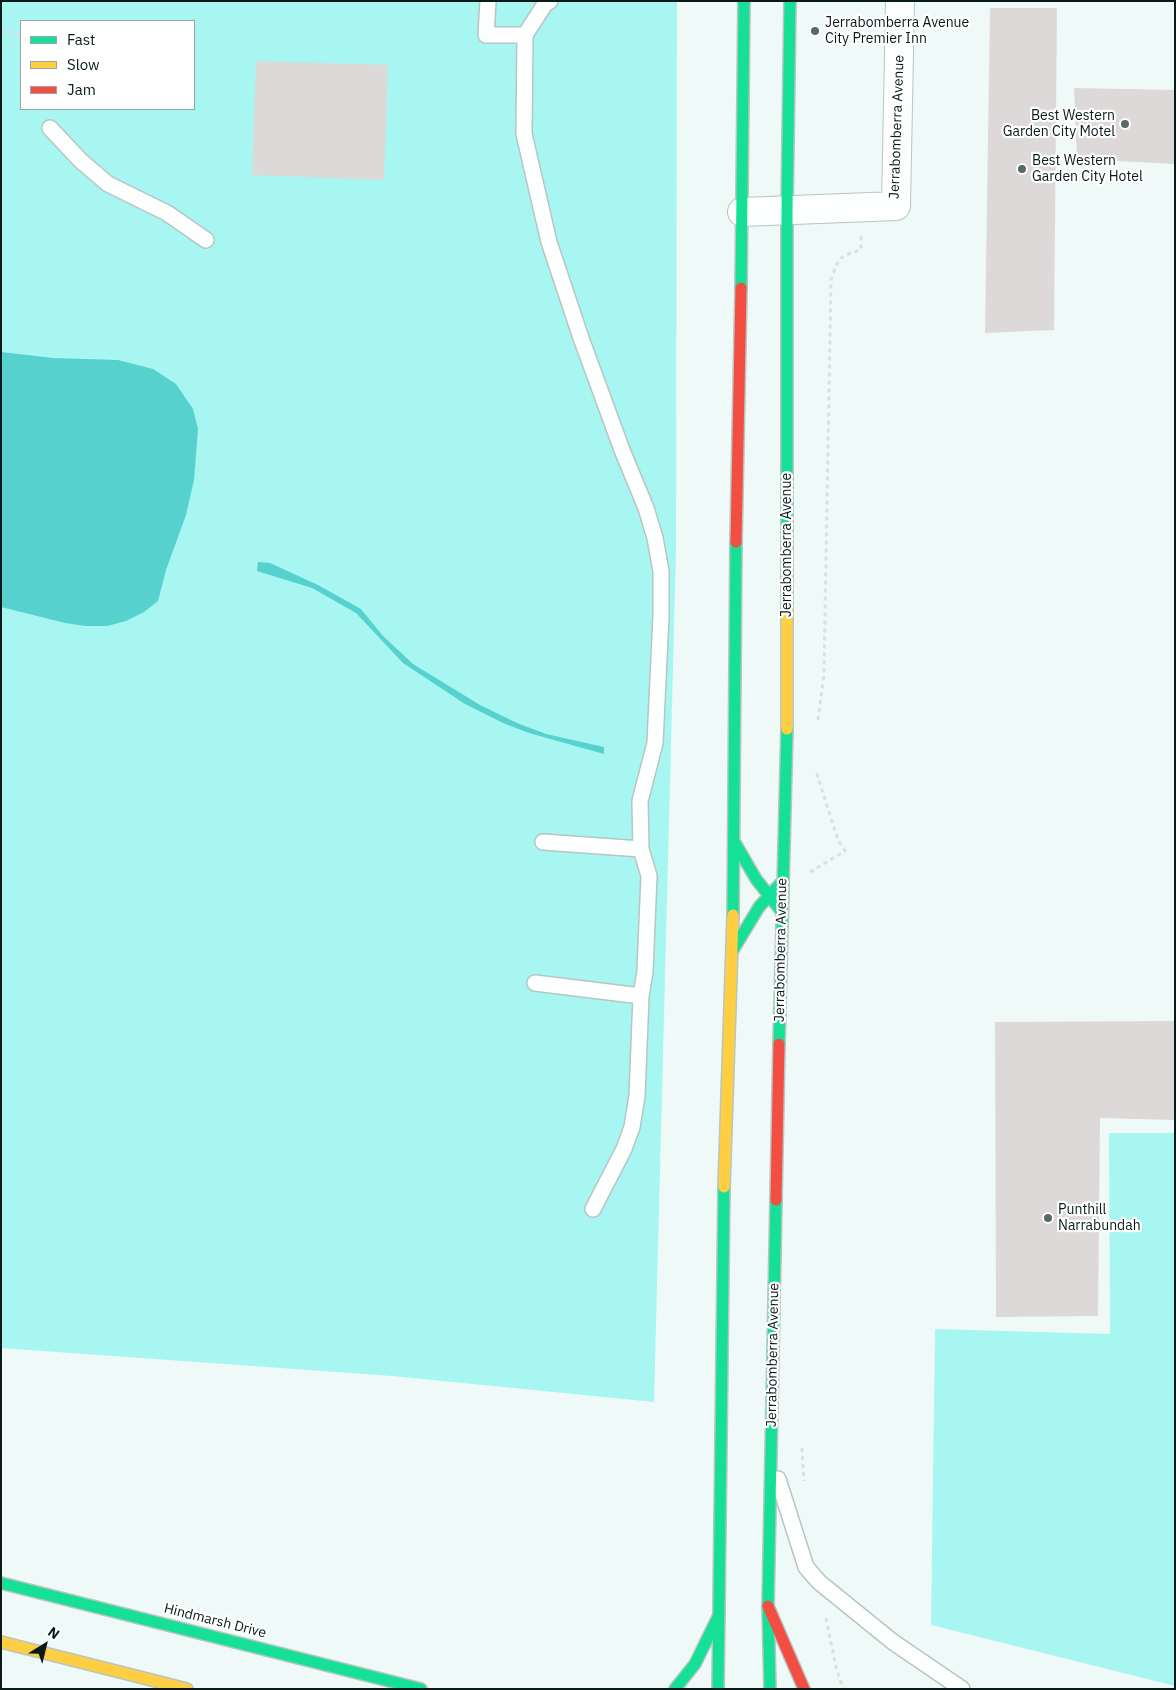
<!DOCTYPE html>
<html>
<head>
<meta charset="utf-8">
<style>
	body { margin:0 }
	#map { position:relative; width:1176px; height:1690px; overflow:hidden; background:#effaf8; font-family:"IBM Plex Sans",sans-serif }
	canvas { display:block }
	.frame { position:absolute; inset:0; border:2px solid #081a1a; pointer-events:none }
	.legend { position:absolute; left:20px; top:20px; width:175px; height:90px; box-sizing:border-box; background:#fff; border:1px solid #9ca3a3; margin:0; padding:6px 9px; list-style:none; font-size:15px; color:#081a1a }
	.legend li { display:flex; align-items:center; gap:10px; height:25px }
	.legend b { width:25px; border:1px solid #9ca3a3 }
	.north { position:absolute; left:20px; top:1620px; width:50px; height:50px; -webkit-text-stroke:4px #fff; paint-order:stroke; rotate:36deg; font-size:14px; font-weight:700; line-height:20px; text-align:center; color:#081a1a }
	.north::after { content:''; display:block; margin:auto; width:18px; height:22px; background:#081a1a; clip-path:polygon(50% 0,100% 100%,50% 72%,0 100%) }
</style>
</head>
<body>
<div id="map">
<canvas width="1176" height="1690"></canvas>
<div class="frame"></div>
<ul class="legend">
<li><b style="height:6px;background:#16e098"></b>Fast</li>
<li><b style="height:6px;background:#ffcf43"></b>Slow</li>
<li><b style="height:6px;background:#f24e42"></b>Jam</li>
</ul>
<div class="north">N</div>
</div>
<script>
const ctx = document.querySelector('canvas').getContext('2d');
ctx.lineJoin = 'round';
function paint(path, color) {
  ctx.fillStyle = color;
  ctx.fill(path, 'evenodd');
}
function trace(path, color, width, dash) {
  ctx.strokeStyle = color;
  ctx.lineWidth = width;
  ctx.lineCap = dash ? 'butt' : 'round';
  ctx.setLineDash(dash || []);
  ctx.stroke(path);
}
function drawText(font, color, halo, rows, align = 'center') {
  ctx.font = font + ' "IBM Plex Sans",sans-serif';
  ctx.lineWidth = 4.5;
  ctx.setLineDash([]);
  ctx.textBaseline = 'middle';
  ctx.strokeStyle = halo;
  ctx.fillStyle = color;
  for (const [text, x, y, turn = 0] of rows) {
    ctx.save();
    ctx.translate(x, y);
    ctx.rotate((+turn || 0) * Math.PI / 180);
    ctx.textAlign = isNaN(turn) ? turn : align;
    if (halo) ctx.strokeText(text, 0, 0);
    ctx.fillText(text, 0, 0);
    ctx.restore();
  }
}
paint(new Path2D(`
	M1,1H677L676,551L654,1402L392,1376L1,1348ZM21,21H194V109H21Z
	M1109,1133H1175V1686L931,1625L935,1329L1110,1334Z`), '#a8f6f2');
paint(new Path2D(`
	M1,352L53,358L118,360L153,369L176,384L193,409L198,429L194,480L186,515L166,570L158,601L144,612L126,621L107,626H85L65,623L1,607Z
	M258,562L270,563L318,585L361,609L383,636L413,664L480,705L517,723L546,734L604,747V754L529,733L503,723L465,704L403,663L356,613L312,588L257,571Z`), '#56d1ce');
paint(new Path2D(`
	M990,8H1057L1054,330L985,333Z
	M256,61L388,65L384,180L252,175Z
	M1074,88L1175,90V164L1077,159Z
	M1175,1021V1120L1100,1118L1098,1316L996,1317L995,1022Z`), '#dcd9d8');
const lane = new Path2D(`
	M488,1L486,35H525
	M50,128L81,161L108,184L167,213L206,240
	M543,842L641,849
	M535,983L641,996L645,971L649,876L641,849L640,801L655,743L661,616V571L655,538L646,508L622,450L581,338L549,242L524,134L525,35L545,4L550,1
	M593,1209L624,1149L632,1127L637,1096L641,996
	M778,1479L806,1567L819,1582L893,1642L962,1689`);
const street = new Path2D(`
	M742,212L896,206L900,1`);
const fast = new Path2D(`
	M741,288L744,1
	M787,537V211L790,1
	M735,843L756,879L782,912
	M733,915L736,542
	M733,950L759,907L780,884
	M779,1044L787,729
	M1,1583L421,1689
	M675,1689L695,1664L719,1615
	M718,1689L724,1187
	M770,1689L768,1606L776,1200`);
const slow = new Path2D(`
	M787,729V537
	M724,1187L733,915
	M1,1642L187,1689`);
const jam = new Path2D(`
	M736,542L741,288
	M776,1200L779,1044
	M768,1606L804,1689`);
trace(lane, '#b7c5c3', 18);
trace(street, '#b7c5c3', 30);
trace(fast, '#b7c5c3', 14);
trace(slow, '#b7c5c3', 14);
trace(jam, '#b7c5c3', 14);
trace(new Path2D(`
	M1,31L21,35
	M818,720L824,674L831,279C839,258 838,256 861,250V236
	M810,872L845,851L838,840L816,771
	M802,1448L804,1481
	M826,1618L836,1667L843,1689`), '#dbdfde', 3, [4, 4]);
trace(lane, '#fdfefe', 15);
trace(street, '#fdfefe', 28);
trace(fast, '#16e098', 11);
trace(slow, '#ffcf43', 11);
trace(jam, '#f24e42', 11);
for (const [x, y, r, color] of [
	[815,31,5,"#596868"],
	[1125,124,5,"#596868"],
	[1022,169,5,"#596868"],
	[1048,1218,5,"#596868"]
]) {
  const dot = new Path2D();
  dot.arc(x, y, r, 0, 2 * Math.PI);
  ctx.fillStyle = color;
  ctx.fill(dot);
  trace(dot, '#fff', 2);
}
drawText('14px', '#081a1a', '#fff', [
	["Jerrabomberra Avenue",825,23],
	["City Premier Inn",825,39],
	["Best Western",1115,116,"right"],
	["Garden City Motel",1115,132,"right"],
	["Best Western",1032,161],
	["Garden City Hotel",1032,177],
	["Punthill",1058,1210],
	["Narrabundah",1058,1226]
], 'left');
drawText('14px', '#081a1a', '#fff', [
	["Jerrabomberra Avenue",897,127,-88],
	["Jerrabomberra Avenue",787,545,-90],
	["Jerrabomberra Avenue",781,950,-89],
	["Jerrabomberra Avenue",773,1355,-89],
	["Hindmarsh Drive",215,1621,14]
]);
</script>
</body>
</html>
